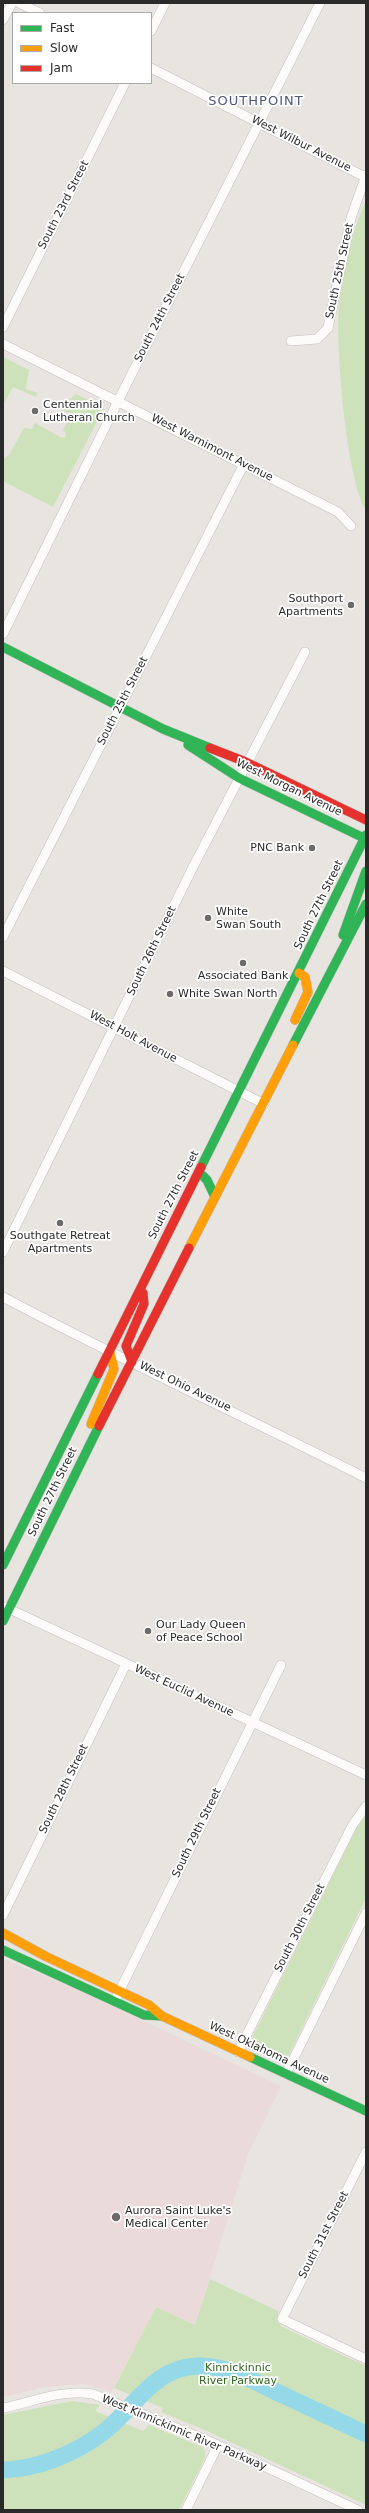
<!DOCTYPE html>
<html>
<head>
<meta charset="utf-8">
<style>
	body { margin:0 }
	#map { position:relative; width:369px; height:2513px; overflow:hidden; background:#e8e4e0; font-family:"DejaVu Sans",sans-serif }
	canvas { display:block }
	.frame { position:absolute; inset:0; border:4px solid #2a2a2a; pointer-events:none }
	.legend { position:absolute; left:12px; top:12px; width:140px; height:72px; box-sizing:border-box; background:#fff; border:1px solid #aaa; margin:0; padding:5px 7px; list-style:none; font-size:12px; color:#2a2a2a }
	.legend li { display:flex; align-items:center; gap:8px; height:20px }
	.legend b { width:20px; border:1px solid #aaa }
</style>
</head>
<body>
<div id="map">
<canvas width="369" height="2513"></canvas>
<div class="frame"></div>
<ul class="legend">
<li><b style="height:5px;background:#30b455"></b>Fast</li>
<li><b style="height:5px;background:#ff9f0a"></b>Slow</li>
<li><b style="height:5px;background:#e5322d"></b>Jam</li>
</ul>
</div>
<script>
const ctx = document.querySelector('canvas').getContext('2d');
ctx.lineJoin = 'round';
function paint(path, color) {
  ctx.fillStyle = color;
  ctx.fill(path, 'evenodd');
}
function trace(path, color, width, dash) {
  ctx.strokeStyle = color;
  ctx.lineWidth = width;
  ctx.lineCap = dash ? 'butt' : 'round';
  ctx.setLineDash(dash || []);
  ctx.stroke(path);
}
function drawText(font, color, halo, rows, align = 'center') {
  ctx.font = font + ' "DejaVu Sans",sans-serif';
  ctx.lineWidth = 3.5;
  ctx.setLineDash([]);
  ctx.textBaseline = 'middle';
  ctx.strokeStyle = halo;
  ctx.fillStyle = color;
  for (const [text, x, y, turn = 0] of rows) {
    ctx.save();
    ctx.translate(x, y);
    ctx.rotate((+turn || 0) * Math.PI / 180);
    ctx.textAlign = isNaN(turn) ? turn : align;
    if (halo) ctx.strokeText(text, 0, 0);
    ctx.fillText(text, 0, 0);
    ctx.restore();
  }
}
paint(new Path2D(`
	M3,1959L78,1990L281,2086L248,2154L195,2325L156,2307L112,2391L84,2384L45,2387L3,2397Z`), '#eadada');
paint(new Path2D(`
	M366,201V510C346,480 335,342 339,304C342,270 352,231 366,201Z
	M3,357L29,370L26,389L38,393L36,397L13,387L3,405Z
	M76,394L104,408L53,507L3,481V459L9,455L24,428L32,429L35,423L60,437L65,438L66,433L63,430L67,422H73L74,415L49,406L51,403L61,407Z
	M366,1816V1898L287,2059L250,2042L357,1827Z
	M210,2279L278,2311V2322L282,2327L366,2366V2505L207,2431L161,2412L163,2408L114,2388L156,2307L195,2325Z
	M72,2401L100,2405L95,2411L143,2431L149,2425L202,2447L205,2451V2458L179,2510H3V2415Z`), '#cde2ba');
trace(new Path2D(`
	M3,2470C37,2469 74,2454 101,2434C134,2410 152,2367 198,2366C228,2365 257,2383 283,2395C311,2408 338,2421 366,2434`), '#95d8e8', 17);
const street = new Path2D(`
	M19,3L40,13
	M3,20L12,3
	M151,31L165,3
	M151,68L365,177
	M3,327L125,83
	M291,341L317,339L328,328L351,218L366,175
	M3,344L338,512L351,526
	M3,634L118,401L320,3
	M3,937L244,464
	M3,971L264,1104
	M3,1252L193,867L305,652
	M3,1297C122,1360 245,1417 366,1478
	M5,1607L366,1775
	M3,1915L126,1664
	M117,1996L281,1665
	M238,2052L352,1826L366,1806
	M286,2074L366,1913
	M366,2152L282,2319L366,2359
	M3,2408C33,2402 61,2389 93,2394L218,2445L358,2510
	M186,2510L218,2445`);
const fast = new Path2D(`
	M3,647L163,729L210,748
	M188,745L239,778L366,839
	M343,935L366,871
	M293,1045L366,904
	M201,1167L366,835
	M199,1172L207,1180L215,1197
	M3,1565L98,1374
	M3,1621L99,1426
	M3,1950L144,2015L162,2016
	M250,2057L366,2111`);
const slow = new Path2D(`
	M295,1020L308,992L305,977L299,973
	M189,1248L293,1045
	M91,1424L114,1369L110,1352
	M3,1933L45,1956L149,2005L162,2016L250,2057`);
const jam = new Path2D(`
	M210,748L246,762L366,820
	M132,1362L126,1346L144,1304L143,1293
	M98,1374L201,1167
	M99,1426L189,1248`);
trace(street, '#c2c1c1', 10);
trace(fast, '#c2c1c1', 10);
trace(slow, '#c2c1c1', 10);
trace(jam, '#c2c1c1', 10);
trace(street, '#fcfbfa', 9);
trace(fast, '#30b455', 9);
trace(slow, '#ff9f0a', 9);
trace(jam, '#e5322d', 9);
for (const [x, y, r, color] of [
	[35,411,4,"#6c6b6a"],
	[351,605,4,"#6c6b6a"],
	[312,848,4,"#6c6b6a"],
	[208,918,4,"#6c6b6a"],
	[243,963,4,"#6c6b6a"],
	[170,994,4,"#6c6b6a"],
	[60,1223,4,"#6c6b6a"],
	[148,1631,4,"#6c6b6a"],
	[116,2217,5,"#6c6b6a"]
]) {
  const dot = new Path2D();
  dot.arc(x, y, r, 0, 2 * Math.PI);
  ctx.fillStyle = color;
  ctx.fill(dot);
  trace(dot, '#fff', 1.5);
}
drawText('11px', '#2a2a2a', '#fff', [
	["West Wilbur Avenue",301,144,27],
	["South 23rd Street",64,205,-63],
	["South 25th Street",340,271,-78],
	["South 24th Street",160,318,-63],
	["West Warnimont Avenue",212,448,27],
	["South 25th Street",123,701,-63],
	["West Morgan Avenue",289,788,26],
	["South 27th Street",319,905,-64],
	["South 26th Street",152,951,-64],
	["West Holt Avenue",133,1037,28],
	["South 27th Street",174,1195,-63],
	["West Ohio Avenue",185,1387,26],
	["South 27th Street",53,1492,-64],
	["West Euclid Avenue",184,1691,25],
	["South 28th Street",64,1789,-64],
	["South 29th Street",197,1833,-64],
	["South 30th Street",300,1928,-63],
	["West Oklahoma Avenue",269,2053,25],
	["South 31st Street",324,2235,-63],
	["West Kinnickinnic River Parkway",184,2433,23]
]);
drawText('11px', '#2a2a2a', '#fff', [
	["Centennial",43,405],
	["Lutheran Church",43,418],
	["Southport",343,599,"right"],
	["Apartments",343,612,"right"],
	["PNC Bank",304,848,"right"],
	["White",216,912],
	["Swan South",216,925],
	["Associated Bank",243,976,"center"],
	["White Swan North",178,994],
	["Southgate Retreat",60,1236,"center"],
	["Apartments",60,1249,"center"],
	["Our Lady Queen",156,1625],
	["of Peace School",156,1638],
	["Aurora Saint Luke's",125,2211],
	["Medical Center",125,2224]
], 'left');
drawText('11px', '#30651c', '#fff', [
	["Kinnickinnic",238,2368],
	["River Parkway",238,2381]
]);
ctx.letterSpacing = '1px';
drawText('13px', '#4b577a', '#fff', [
	["SOUTHPOINT",256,102]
]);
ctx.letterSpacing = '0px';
</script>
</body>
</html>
